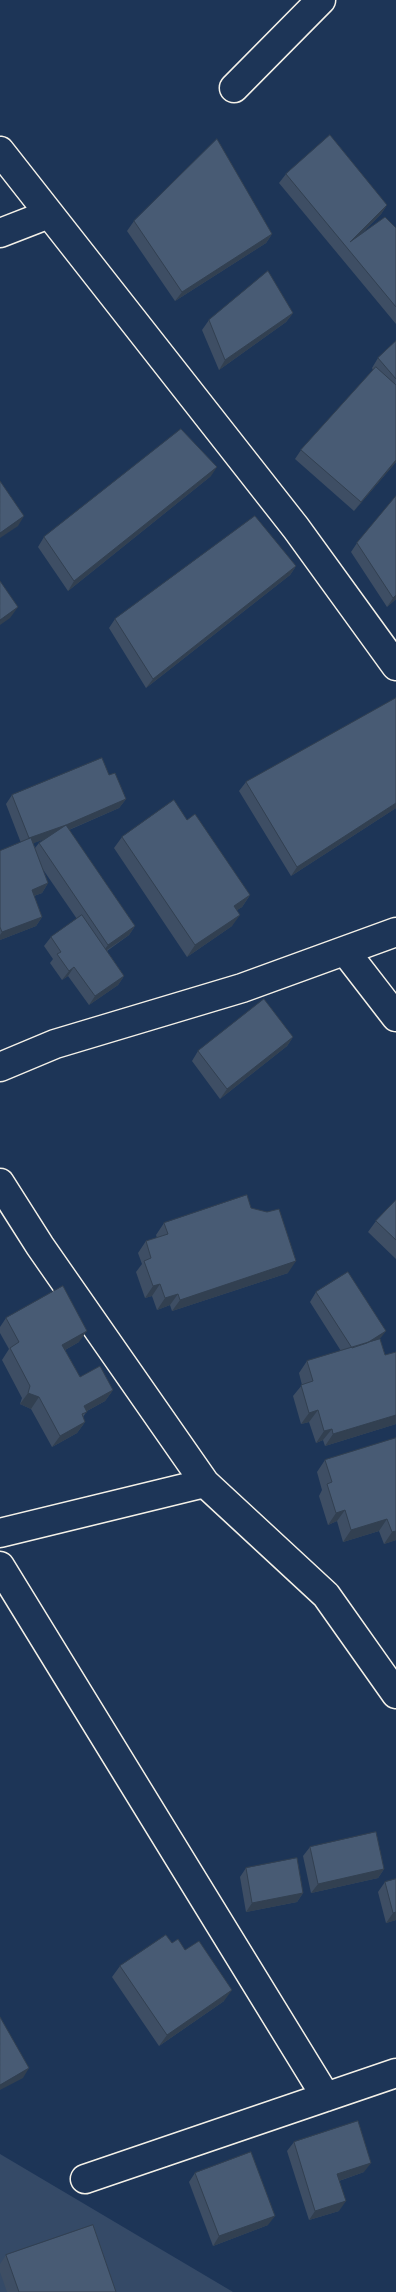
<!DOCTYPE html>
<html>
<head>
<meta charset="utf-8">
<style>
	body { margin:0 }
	canvas { display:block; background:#1d3557 }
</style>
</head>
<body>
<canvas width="396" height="2292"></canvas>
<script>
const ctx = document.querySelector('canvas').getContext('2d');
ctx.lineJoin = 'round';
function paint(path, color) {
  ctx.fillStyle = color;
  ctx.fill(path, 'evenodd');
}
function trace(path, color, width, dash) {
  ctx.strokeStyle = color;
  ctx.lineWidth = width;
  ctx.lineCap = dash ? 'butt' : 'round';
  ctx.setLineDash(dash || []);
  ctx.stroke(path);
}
paint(new Path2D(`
	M0,2154L233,2292H0Z`), '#354a67');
const minor = new Path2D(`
	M234,88L321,0
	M0,151L296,528L396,666
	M0,233L49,214
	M345,951L396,1017
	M0,1067L55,1044L242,988L396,932
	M0,1183L40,1246L205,1483L326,1595L396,1694
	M0,1533L205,1483
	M0,1566L326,2097
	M85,2179L396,2073`);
trace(minor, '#f4f1e8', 31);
trace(minor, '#1d3557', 28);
paint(new Path2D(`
	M286,174L387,205L381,214L360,235L396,228V324L279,183Z
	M134,221L272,234L266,243L175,301L127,231Z
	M293,313L286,322L219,370L202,330L209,320Z
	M396,341V462L354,511L295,459L301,450L373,370L372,368L378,358Z
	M211,476L68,591L38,547L44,537Z
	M396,496V599L387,607L351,552L357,543Z
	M296,566L290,575L146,688L109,628L115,619Z
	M396,698V808L291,876L239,791L246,782Z
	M109,775L126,799L119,808L69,830L135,926L129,935L107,951L124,976L118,985L89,1005L68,976L62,980L50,963L53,959L44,946L51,937L77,919L42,868L48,883L42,893L34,896L42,917L36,926L0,940V851L21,843L6,804L12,795ZM45,839L39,843L35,848L33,843Z
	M187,820L250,895L242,907L237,910L232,926L187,957L114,848L122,837Z
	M293,1037L287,1046L220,1099L192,1061L198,1051Z
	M396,1200V1259L368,1232L376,1221Z
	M251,1208L288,1273L172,1311L170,1305L157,1310L152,1296L145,1298L136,1272L142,1264L138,1253L146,1241L157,1238L156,1235L164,1223Z
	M316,1292L380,1339L385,1355L396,1352V1424L325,1446L323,1440L316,1443L309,1422L301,1424L293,1396L302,1385L299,1373L307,1361L341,1351L310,1302Z
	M6,1318L79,1342L65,1350L80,1377L113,1390L105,1401L87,1411L83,1417L85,1422L77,1433L52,1447L31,1409L20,1404L22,1398L2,1360L9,1349L0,1333V1327Z
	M396,1438V1540L384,1544L379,1531L343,1542L337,1521L328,1525L319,1496L322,1490L317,1472L325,1460Z
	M310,1847L384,1869L378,1878L311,1893L303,1856Z
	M246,1868L303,1893L297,1902L246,1912L240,1877Z
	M385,1882L396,1920L386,1923L378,1892Z
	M172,1943L185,1950L224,2001L159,2046L112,1977L120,1966Z
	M294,2142L364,2172L339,2181V2211L309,2220L287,2151Z
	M195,2173L268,2225L213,2246L189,2182Z
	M6,2255L116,2292H7L0,2272V2264Z`), '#3e4e64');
paint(new Path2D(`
	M387,205L381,214L347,248L350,242Z
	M272,234L266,243L175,301L182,292Z
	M293,313L286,322L219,370L225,360Z
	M396,460V462L354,511L361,502Z
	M217,467L211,476L68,591L74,581Z
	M24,516L18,526L0,538V533Z
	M296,566L290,575L146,688L153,679Z
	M396,595V599L387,607L393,598Z
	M18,607L10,618L0,625V620Z
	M126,799L119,808L59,834L66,825Z
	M396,803V808L291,876L297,867Z
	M66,825L59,834L23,847L29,838Z
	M48,883L42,893L25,899L32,890Z
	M250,895L242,907L226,917L234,906Z
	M240,915L232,926L187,957L195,945Z
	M42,917L36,926L0,940V935L2,932Z
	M135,926L129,935L101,954L108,945Z
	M74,967L68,976L62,980L69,971Z
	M124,976L118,985L89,1005L95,996Z
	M293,1037L287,1046L220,1099L227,1089Z
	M296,1261L288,1273L172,1311L180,1300Z
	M160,1284L152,1296L145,1298L153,1286Z
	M178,1294L170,1305L157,1310L165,1298Z
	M87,1331L79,1342L54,1356L62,1345Z
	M386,1331L379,1340L362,1346Z
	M113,1390L105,1401L76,1417L84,1406Z
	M28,1393L39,1397L31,1409L20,1404Z
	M318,1410L309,1422L301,1424L309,1413Z
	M396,1415V1424L325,1446L333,1434Z
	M85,1422L77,1433L52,1447L60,1436Z
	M332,1429L323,1440L316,1443L324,1431Z
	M345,1510L337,1521L328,1525L336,1513Z
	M387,1519L379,1531L343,1542L351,1530Z
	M396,1531V1540L384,1544L392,1532Z
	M384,1869L378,1878L311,1893L318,1884Z
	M303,1893L297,1902L246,1912L252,1903Z
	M396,1912V1920L386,1923L393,1913Z
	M232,1990L224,2001L159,2046L167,2035Z
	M29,2068L23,2078L0,2090V2085Z
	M371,2163L364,2172L330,2184L337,2174Z
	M346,2201L339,2211L309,2220L315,2211Z
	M275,2216L268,2225L213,2246L219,2236Z`), '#324051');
const building = new Path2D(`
	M330,135L387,205L350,242L385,217L396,228V307L286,174Z
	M217,139L272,234L182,292L134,221Z
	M268,271L293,313L225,360L209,320Z
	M396,341V379L378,358Z
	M376,367L396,385V460L361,502L301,450Z
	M181,429L217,467L74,581L44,537Z
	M0,481L24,516L0,533Z
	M396,496V595L393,598L357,543Z
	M255,516L296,566L153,679L115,619Z
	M0,581L18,607L0,620Z
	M396,698V803L297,867L246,782Z
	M102,758L109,775L115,773L126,799L66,825L135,926L108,945L39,843L66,825L29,838L12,795Z
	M174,800L187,820L195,814L250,895L234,906L240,915L195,945L122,837Z
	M31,838L48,883L32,890L42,917L2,932L0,927V851Z
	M82,915L124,976L95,996L74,967L69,971L57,954L61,952L51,937Z
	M264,999L293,1037L227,1089L198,1051Z
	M247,1195L251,1208L267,1212L279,1209L296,1261L180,1300L178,1294L165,1298L160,1284L153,1286L144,1261L151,1258L146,1241L168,1234L164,1223Z
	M396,1200V1240L376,1221Z
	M348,1272L386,1331L367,1343L352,1348L316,1292Z
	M63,1286L87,1331L62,1345L80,1377L100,1366L113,1390L84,1406L87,1412L82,1414L85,1422L60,1436L39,1397L28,1393L30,1386L10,1348L19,1342L6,1318Z
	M380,1339L385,1355L396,1352V1415L333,1434L332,1429L324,1431L318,1410L309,1413L301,1385L313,1381L307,1361Z
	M396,1438V1531L392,1532L387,1519L351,1530L345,1510L336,1513L327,1484L332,1482L325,1460Z
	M376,1832L384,1869L318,1884L310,1847Z
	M297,1858L303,1893L252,1903L246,1868Z
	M396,1879V1912L393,1913L385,1882Z
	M166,1935L172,1943L178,1939L185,1950L199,1941L232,1990L167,2035L120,1966Z
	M0,2017L29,2068L0,2085Z
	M358,2121L371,2163L337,2174L346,2201L315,2211L294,2142Z
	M251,2152L275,2216L219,2236L195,2173Z
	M93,2225L116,2292H19L6,2255Z`);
paint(building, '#485b74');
trace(building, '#324051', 1);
</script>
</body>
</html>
